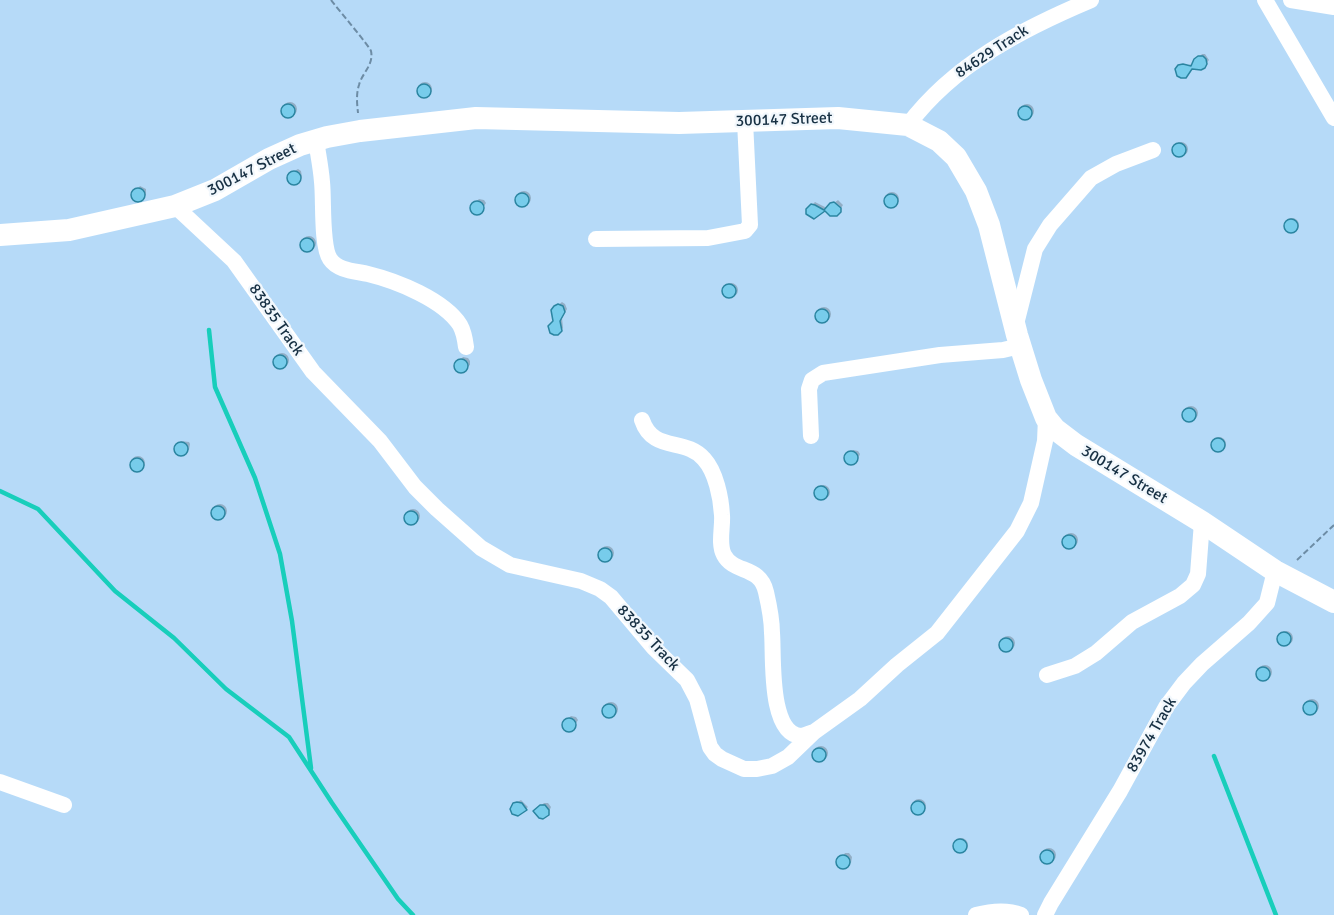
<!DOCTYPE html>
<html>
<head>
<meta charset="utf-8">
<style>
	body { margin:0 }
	canvas { display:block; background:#b6daf8 }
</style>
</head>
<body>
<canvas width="1334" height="915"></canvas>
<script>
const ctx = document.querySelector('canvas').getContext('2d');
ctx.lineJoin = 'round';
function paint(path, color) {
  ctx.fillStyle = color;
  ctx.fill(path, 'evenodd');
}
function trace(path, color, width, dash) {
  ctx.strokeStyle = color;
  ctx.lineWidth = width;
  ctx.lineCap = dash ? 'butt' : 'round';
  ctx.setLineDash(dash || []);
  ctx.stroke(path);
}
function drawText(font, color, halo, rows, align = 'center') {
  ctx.font = font + ' Signika,sans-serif';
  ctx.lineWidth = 4.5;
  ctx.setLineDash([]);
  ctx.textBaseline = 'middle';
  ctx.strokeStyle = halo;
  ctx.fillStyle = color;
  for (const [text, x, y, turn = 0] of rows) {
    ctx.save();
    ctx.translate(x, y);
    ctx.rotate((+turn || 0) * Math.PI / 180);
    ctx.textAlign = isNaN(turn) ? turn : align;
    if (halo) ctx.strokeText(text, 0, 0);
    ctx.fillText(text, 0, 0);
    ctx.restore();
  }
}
paint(new Path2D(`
	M1202,54H1205L1209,60L1202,68L1179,67L1193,64Z
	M418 89a7 7 0 1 1 14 0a7 7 0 1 1-14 0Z
	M283 109a7 7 0 1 1 14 0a7 7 0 1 1-14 0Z
	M1020 111a7 7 0 1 1 14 0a7 7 0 1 1-14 0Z
	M1174 149a7 7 0 1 1 14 0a7 7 0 1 1-14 0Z
	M298,169L301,171L302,177L295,184L289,182L288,179L291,173Z
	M140,186L146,189V195L135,200L133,194Z
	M517 198a7 7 0 1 1 14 0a7 7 0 1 1-14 0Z
	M885 199a7 7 0 1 1 14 0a7 7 0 1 1-14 0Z
	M479,199L484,200L486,203L480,213L474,212L471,206Z
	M838,200L843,205L838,213L825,210L814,217L807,210L815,202L827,208Z
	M1285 225a7 7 0 1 1 14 0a7 7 0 1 1-14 0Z
	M302 243a7 7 0 1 1 14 0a7 7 0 1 1-14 0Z
	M724 290a7 7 0 1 1 14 0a7 7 0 1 1-14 0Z
	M562,302L565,304L567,309L562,318L563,328L561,330L554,321L552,310Z
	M817 314a7 7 0 1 1 14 0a7 7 0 1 1-14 0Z
	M275 360a7 7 0 1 1 14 0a7 7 0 1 1-14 0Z
	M463,357L468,358L470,361V365L462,371L456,368V364Z
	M1184 413a7 7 0 1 1 14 0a7 7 0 1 1-14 0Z
	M1212 444a7 7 0 1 1 14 0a7 7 0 1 1-14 0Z
	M181,441L189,442L190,444L189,450L182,455L179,454L176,449Z
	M853,450L858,451L860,454L857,461L850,464L846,460V457Z
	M131 463a7 7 0 1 1 14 0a7 7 0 1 1-14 0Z
	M816 492a7 7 0 1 1 14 0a7 7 0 1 1-14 0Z
	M213 511a7 7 0 1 1 14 0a7 7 0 1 1-14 0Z
	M406 516a7 7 0 1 1 14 0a7 7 0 1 1-14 0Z
	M1064 540a7 7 0 1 1 14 0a7 7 0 1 1-14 0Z
	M600 553a7 7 0 1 1 14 0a7 7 0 1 1-14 0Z
	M1279 638a7 7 0 1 1 14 0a7 7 0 1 1-14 0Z
	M1001 643a7 7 0 1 1 14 0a7 7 0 1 1-14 0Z
	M1258 672a7 7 0 1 1 14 0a7 7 0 1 1-14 0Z
	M1305 706a7 7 0 1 1 14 0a7 7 0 1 1-14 0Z
	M604 709a7 7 0 1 1 14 0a7 7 0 1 1-14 0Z
	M571,716L576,717L578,720L572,730L566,729L564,727L565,721Z
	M814 753a7 7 0 1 1 14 0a7 7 0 1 1-14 0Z
	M912 806a7 7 0 1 1 14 0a7 7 0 1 1-14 0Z
	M521,800L528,807L520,814L514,804Z
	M544,803H548L551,807L547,816L535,811Z
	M954 845a7 7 0 1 1 14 0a7 7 0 1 1-14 0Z
	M1042 855a7 7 0 1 1 14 0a7 7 0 1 1-14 0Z
	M845,853H849L852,857L851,863L844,868L839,866L838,862Z`), '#0003');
trace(new Path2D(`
	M209,330L215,387L255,478L280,554L292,621L311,768
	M0,491L38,509L115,591L174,638L226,689L289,737L332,803L398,899L413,915
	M1214,756L1276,915`), '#18cebb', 4.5);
const building = new Path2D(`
	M1198,56H1203L1206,59L1207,64L1205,68L1201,70L1192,69L1186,78H1181L1177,76L1175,69L1178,65L1183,64L1191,66L1194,59Z
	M417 91a7 7 0 1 1 14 0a7 7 0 1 1-14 0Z
	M281 111a7 7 0 1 1 14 0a7 7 0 1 1-14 0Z
	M1018 113a7 7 0 1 1 14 0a7 7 0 1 1-14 0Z
	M1172 150a7 7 0 1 1 14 0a7 7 0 1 1-14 0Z
	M287 178a7 7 0 1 1 14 0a7 7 0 1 1-14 0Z
	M131 195a7 7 0 1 1 14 0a7 7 0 1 1-14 0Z
	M515 200a7 7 0 1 1 14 0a7 7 0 1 1-14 0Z
	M884 201a7 7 0 1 1 14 0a7 7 0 1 1-14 0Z
	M470 208a7 7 0 1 1 14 0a7 7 0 1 1-14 0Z
	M834,202L841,208V212L837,216H830L825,211L814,219L806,214V209L811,204L815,205L824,210L830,203Z
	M1284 226a7 7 0 1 1 14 0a7 7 0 1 1-14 0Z
	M300 245a7 7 0 1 1 14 0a7 7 0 1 1-14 0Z
	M722 291a7 7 0 1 1 14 0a7 7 0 1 1-14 0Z
	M558,304L563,306L565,312L560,321L562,331L558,335H554L550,333L548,326L553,321L551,310L554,306Z
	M815 316a7 7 0 1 1 14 0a7 7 0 1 1-14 0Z
	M273 362a7 7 0 1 1 14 0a7 7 0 1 1-14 0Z
	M454 366a7 7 0 1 1 14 0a7 7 0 1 1-14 0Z
	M1182 415a7 7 0 1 1 14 0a7 7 0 1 1-14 0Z
	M1211 445a7 7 0 1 1 14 0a7 7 0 1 1-14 0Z
	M174 449a7 7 0 1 1 14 0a7 7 0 1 1-14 0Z
	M844 458a7 7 0 1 1 14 0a7 7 0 1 1-14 0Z
	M130 465a7 7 0 1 1 14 0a7 7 0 1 1-14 0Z
	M814 493a7 7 0 1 1 14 0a7 7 0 1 1-14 0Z
	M211 513a7 7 0 1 1 14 0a7 7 0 1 1-14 0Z
	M404 518a7 7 0 1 1 14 0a7 7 0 1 1-14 0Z
	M1062 542a7 7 0 1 1 14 0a7 7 0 1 1-14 0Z
	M598 555a7 7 0 1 1 14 0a7 7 0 1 1-14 0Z
	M1277 639a7 7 0 1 1 14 0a7 7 0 1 1-14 0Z
	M999 645a7 7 0 1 1 14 0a7 7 0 1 1-14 0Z
	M1256 674a7 7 0 1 1 14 0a7 7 0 1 1-14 0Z
	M1303 708a7 7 0 1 1 14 0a7 7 0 1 1-14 0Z
	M602 711a7 7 0 1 1 14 0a7 7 0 1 1-14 0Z
	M562 725a7 7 0 1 1 14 0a7 7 0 1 1-14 0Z
	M812 755a7 7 0 1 1 14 0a7 7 0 1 1-14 0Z
	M911 808a7 7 0 1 1 14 0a7 7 0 1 1-14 0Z
	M517,802L522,803L527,810L518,816L512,814L510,809L513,803Z
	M540,805H545L549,810V815L543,819L539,818L533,811Z
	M953 846a7 7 0 1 1 14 0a7 7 0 1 1-14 0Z
	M1040 857a7 7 0 1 1 14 0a7 7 0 1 1-14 0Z
	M836 862a7 7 0 1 1 14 0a7 7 0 1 1-14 0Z`);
paint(building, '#77cceb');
trace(building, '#2b85a1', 1.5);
trace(new Path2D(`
	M331,0C337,8 370,47 371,51C374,65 362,73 359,85C356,94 357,104 358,113
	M1297,560L1334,525`), '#6d8ca5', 2, [6, 3]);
trace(new Path2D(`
	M1265,0L1334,118
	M1291,0L1334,7
	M908,125C954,64 1022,29 1091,0
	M316,140C318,154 321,168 322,182C324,199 321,246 330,259C338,271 356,271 368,274C397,281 444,300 460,325C464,332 465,339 466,347
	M175,206L234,261L313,372L380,441L415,487L437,509L481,548L510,565L581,581L600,589L611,597L654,648L687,680L697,699L710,747L715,754L722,759L744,769H757L772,766L788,757L814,732L860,699L897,665L937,633L1017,531L1031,503L1045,441L1046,418
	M596,239L708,238L745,231L750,225L745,121
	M1015,328L1035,249L1050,225L1091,178L1116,164L1153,150
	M642,420C653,453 685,437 704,459C716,472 721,498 722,515C723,527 718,544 724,555C734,574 760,565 766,592C769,605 772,619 772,633C774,654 768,734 801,736C804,736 810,733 814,732
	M811,436L809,389L812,380L823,373L940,355L1003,350L1020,346
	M1047,675L1075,666L1096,653L1132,622L1180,596L1193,585L1198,574L1202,522
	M0,782L64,805
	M976,915C991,911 1006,909 1021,915
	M1045,915L1051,903L1120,791L1166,707L1184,683L1202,664L1249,623L1267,603L1275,571`), '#fff', 16);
trace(new Path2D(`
	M0,235L69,230L175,206L215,190L269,159L300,145L327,137L360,131L476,118L679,123L838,118L908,125L939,141L956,157L976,191L989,225L1017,335L1031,380L1046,418L1055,429L1076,445L1202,522L1275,571L1334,602`), '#fff', 22);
drawText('16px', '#173043', '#f1f7fc', [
	["84629 Track",992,52,-33],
	["300147 Street",784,120,-2],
	["300147 Street",252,170,-27],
	["83835 Track",276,320,55],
	["300147 Street",1124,475,31],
	["83835 Track",648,638,47],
	["83974 Track",1152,735,-60]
]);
</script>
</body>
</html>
